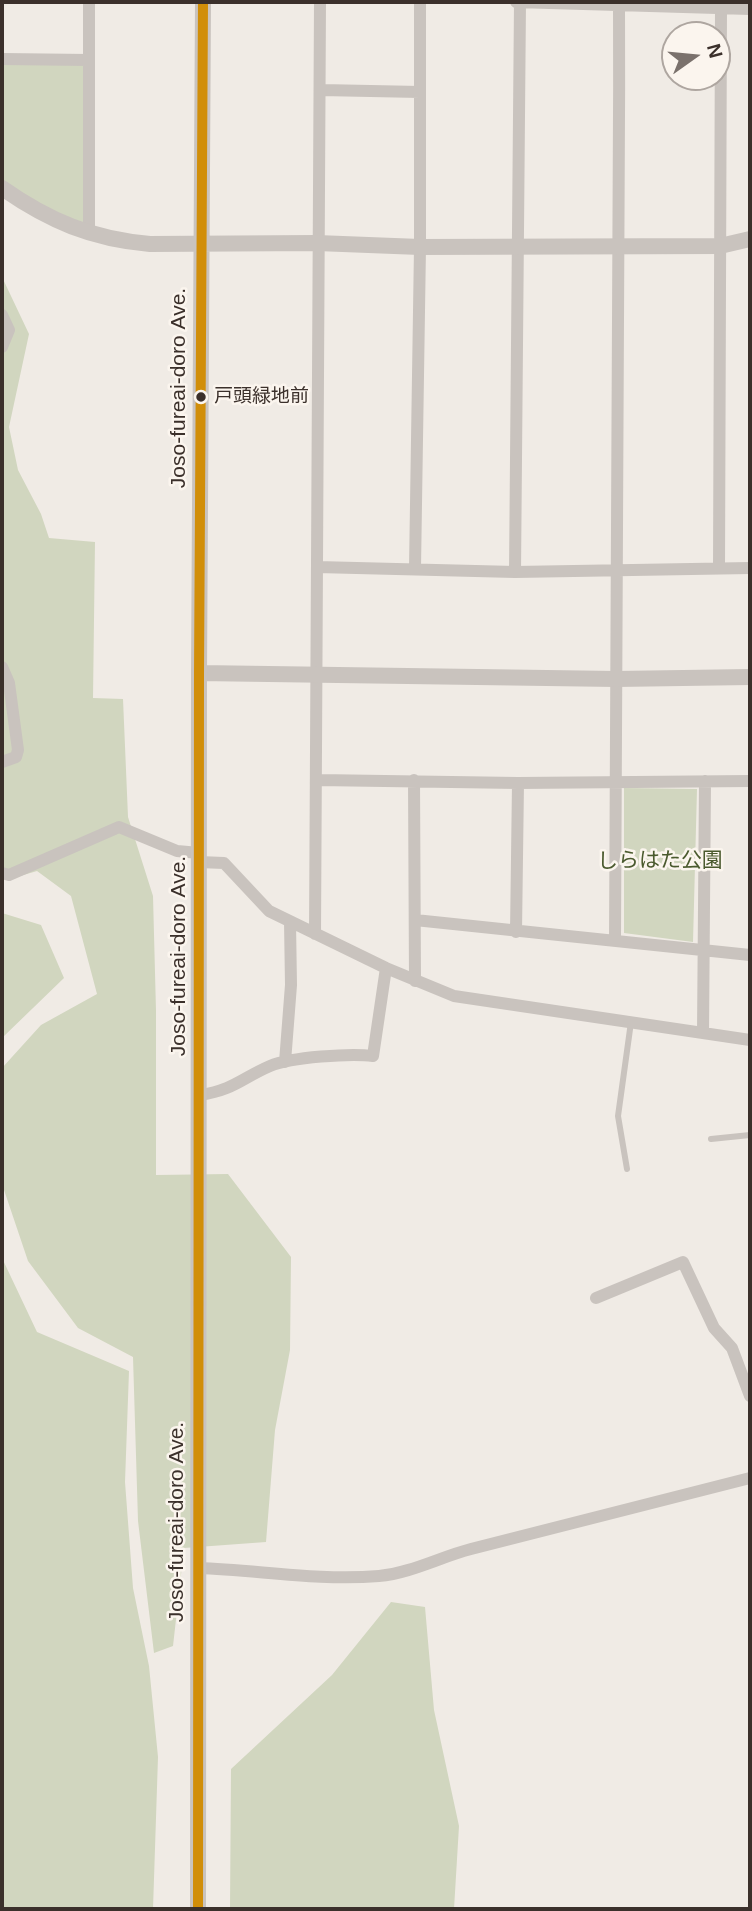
<!DOCTYPE html>
<html>
<head>
<meta charset="utf-8">
<style>
	body { margin:0 }
	#map { position:relative; width:752px; height:1911px; overflow:hidden; background:#f0ebe5; font-family:Arial,sans-serif }
	canvas { display:block }
	.frame { position:absolute; inset:0; border:4px solid #3b302b; pointer-events:none }
	.north { position:absolute; left:661px; top:21px; width:70px; height:70px; box-sizing:border-box; background:#fbf5ee; border:2px solid #aea6a0; border-radius:50%; rotate:75deg; font-size:19px; font-weight:700; line-height:28px; text-align:center; color:#3b302b }
	.north::after { content:''; display:block; margin:auto; width:24px; height:32px; background:#7a716c; clip-path:polygon(50% 0,100% 100%,50% 72%,0 100%) }
</style>
</head>
<body>
<div id="map">
<canvas width="752" height="1911"></canvas>
<div class="frame"></div>
<div class="north">N</div>
</div>
<script>
const ctx = document.querySelector('canvas').getContext('2d');
ctx.lineJoin = 'round';
function paint(path, color) {
  ctx.fillStyle = color;
  ctx.fill(path, 'evenodd');
}
function trace(path, color, width, dash) {
  ctx.strokeStyle = color;
  ctx.lineWidth = width;
  ctx.lineCap = dash ? 'butt' : 'round';
  ctx.setLineDash(dash || []);
  ctx.stroke(path);
}
function drawText(font, color, halo, rows, align = 'center') {
  ctx.font = font + ' Arial,"Noto Sans JP",sans-serif';
  ctx.lineWidth = 5;
  ctx.setLineDash([]);
  ctx.textBaseline = 'middle';
  ctx.strokeStyle = halo;
  ctx.fillStyle = color;
  for (const [text, x, y, turn = 0] of rows) {
    ctx.save();
    ctx.translate(x, y);
    ctx.rotate((+turn || 0) * Math.PI / 180);
    ctx.textAlign = isNaN(turn) ? turn : align;
    if (halo) ctx.strokeText(text, 0, 0);
    ctx.fillText(text, 0, 0);
    ctx.restore();
  }
}
paint(new Path2D(`
	M2,59L89,60V232L2,188Z
	M2,277L29,334L9,427L18,470L41,514L49,538L95,542L93,698L123,699L128,817L153,896L156,1011V1175L228,1174L291,1257L290,1350L275,1430L266,1542L184,1548L173,1646L154,1653L138,1521L133,1357L78,1328L28,1261L2,1184V1068L41,1025L97,994L71,896L37,871L20,876L2,869Z
	M624,788L697,789L693,942L624,933Z
	M2,913L41,925L64,978L2,1038Z
	M2,1258L37,1332L129,1371L125,1482L133,1588L149,1666L158,1757L153,1909H2Z
	M391,1602L425,1607L434,1710L459,1826L454,1909H230L231,1769L332,1675Z`), '#d1d6bf');
trace(new Path2D(`
	M711,1139L750,1135
	M627,1169L618,1116L631,1022`), '#c9c3be', 6);
trace(new Path2D(`
	M516,2L750,9
	M2,59L89,60
	M321,90L420,92
	M89,232V2
	M2,315L9,330L2,347
	M317,567L515,572L750,568
	M415,568L420,247V2
	M719,568L721,8
	M515,572L520,2
	M2,667L9,683L18,750L16,757L2,762
	M318,780L518,783L750,781
	M414,780L415,981
	M199,862L224,863L269,911L386,968L454,996L750,1040
	M2,873L9,875L119,827L177,851L199,853
	M415,920L750,955
	M516,932L518,783
	M315,934L320,2
	M615,941C615,628 620,315 619,2
	M703,1033L705,781
	M285,1062L291,985L290,922
	M200,1095C234,1090 242,1078 270,1066C291,1057 351,1053 373,1056L386,968
	M596,1298L683,1262L714,1328L732,1348L750,1396
	M198,1568C258,1570 318,1581 379,1576C411,1573 440,1557 471,1549C564,1525 657,1501 750,1478`), '#c9c3be', 12);
trace(new Path2D(`
	M2,188C49,221 92,239 150,244L317,243L420,247L720,246L750,239
	M199,673L616,679L750,677
	M198,1909L199,673L203,2`), '#c9c3be', 16);
trace(new Path2D(`
	M198,1909L199,673L203,2`), '#d18e09', 10);
for (const [x, y, r, color] of [
	[201,397,6,"#3b302b"]
]) {
  const dot = new Path2D();
  dot.arc(x, y, r, 0, 2 * Math.PI);
  ctx.fillStyle = color;
  ctx.fill(dot);
  trace(dot, '#fbf5ee', 2.5);
}
drawText('19px', '#3b302b', '#fbf5ee', [
	["戸頭緑地前",214,397]
], 'left');
drawText('21px', '#3b302b', '#fbf5ee', [
	["Joso-fureai-doro Ave.",179,388,-90],
	["Joso-fureai-doro Ave.",179,956,-90],
	["Joso-fureai-doro Ave.",177,1522,-90]
]);
drawText('21px', '#4a5a2e', '#fbf5ee', [
	["しらはた公園",660,861]
]);
</script>
</body>
</html>
